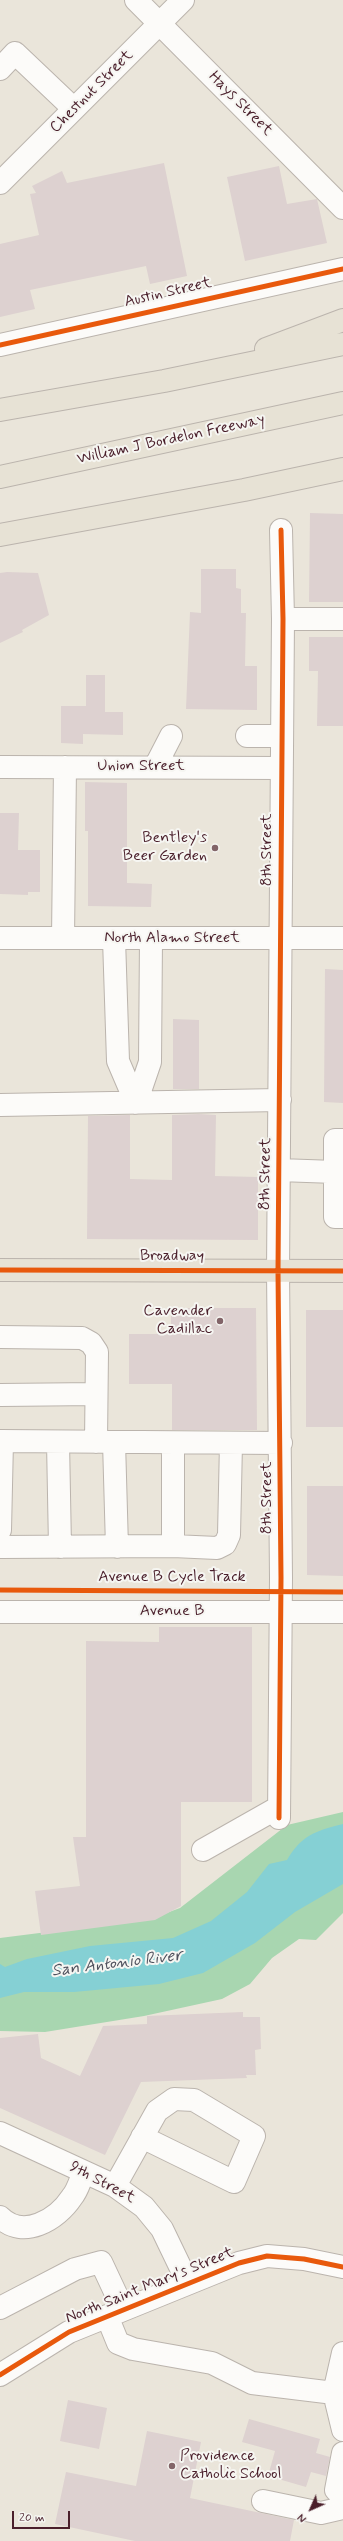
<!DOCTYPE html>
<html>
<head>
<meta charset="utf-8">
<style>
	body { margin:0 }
	#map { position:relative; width:343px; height:2541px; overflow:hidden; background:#eae5da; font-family:Mynerve,sans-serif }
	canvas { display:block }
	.north { position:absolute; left:291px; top:2489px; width:40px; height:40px; -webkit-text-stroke:3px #f6f6f2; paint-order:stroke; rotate:225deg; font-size:11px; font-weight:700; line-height:16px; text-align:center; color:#4a1f2b }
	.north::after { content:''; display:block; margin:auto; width:14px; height:18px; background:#4a1f2b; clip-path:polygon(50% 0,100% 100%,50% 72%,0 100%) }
	.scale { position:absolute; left:12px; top:2511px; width:58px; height:18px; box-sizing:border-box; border:2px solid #4a1f2b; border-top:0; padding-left:5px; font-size:12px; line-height:14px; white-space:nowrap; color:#4a1f2b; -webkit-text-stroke:3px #f6f6f2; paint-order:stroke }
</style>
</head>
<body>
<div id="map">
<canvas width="343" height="2541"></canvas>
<div class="north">N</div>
<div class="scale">20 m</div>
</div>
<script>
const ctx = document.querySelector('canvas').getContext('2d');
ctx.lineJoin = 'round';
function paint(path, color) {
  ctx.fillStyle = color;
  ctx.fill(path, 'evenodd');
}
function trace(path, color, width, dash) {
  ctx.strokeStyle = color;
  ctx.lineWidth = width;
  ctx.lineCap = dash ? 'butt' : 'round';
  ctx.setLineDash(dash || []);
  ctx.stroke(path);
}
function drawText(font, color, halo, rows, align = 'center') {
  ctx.font = font + ' Mynerve,sans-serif';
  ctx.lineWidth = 4;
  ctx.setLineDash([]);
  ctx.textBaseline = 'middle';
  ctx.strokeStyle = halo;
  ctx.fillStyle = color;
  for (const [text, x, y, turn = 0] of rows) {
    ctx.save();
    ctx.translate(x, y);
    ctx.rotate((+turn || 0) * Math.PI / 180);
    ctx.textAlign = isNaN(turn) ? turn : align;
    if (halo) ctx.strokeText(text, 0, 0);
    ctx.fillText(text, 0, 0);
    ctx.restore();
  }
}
paint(new Path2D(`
	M343,1812V1913L316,1940L299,1939L272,1958L250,1984L222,1999L144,2016L45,2032L0,2031V1938L150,1919L180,1908L287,1825Z`), '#a8d6b0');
paint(new Path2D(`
	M343,1824V1884L295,1912L255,1943L203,1973L159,1984L74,1992H24L0,1998V1964L5,1967L27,1959L90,1946L173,1938L211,1921L247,1892L269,1864L287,1860C302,1835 315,1831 343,1824Z`), '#85d0d4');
paint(new Path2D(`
	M164,163L187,276L150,284L146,266L30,290L35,309L0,317V244L39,235L30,194L36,193L32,186L62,171L67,183Z
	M279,166L287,204L317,199L327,243L245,261L227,177Z
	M310,513L343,514V602H309Z
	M201,569H236V588L241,589V613H246L245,666H257V710L186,709L190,612L201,613Z
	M7,572L38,573L49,615L22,630L23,632L0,643V573Z
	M309,637H343V726H317L318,671H309Z
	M86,675H105V712H123V735L83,734V744L61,743V706H86Z
	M85,782L127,783V883L152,884L151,907L88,906V831H85Z
	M0,813H19L18,850H40V892H28V895L0,894Z
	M325,969L343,970V1103L324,1102Z
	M173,1019L199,1020V1089H173Z
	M199,1114L216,1115L215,1176L258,1177V1240L87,1239L88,1116L130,1115V1179L172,1180V1115Z
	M171,1308H256L257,1430H172V1384H129V1334H171Z
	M306,1310H343V1427H306Z
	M307,1486H343V1576L307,1575Z
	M159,1627H252V1802H181V1906L155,1920L41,1935L35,1891L80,1886L73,1837H86V1641L159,1642Z
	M243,2012V2017H260L261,2049L255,2050L256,2075H246L247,2078L141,2082L105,2155L0,2108V2038L38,2034L41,2058L80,2076L103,2026L147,2024V2016Z
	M68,2400L107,2408L99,2449L60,2441Z
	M249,2419L320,2439L316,2453L330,2457L326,2476L311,2472L306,2487L268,2476L275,2451L242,2442Z
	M147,2431L201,2442L190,2498L294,2520L290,2541H135L55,2524L66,2472L136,2486Z`), '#ddd1d0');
const minor = new Path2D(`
	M136,0L343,208
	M0,69L15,53L74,109
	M0,183L183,0
	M0,345L343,269
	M283,619H343
	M247,736H282
	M0,767L281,768
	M155,767L171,736
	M0,938H343
	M63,938L65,767
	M114,939L118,1061L136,1103
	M136,1103L150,1062L151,939
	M0,1105L280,1100
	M343,1140H335V1217H343
	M279,1170L335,1172
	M0,1337L82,1338L91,1343L97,1352L96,1442
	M0,1395L96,1394
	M0,1441L281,1443
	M58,1442L60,1547
	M114,1442L117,1547
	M173,1444V1546
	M0,1530L2,1441
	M0,1547L173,1546L217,1548L225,1544L229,1535L231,1443
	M0,1612H343
	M279,1818L281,1578L278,1271L283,619L281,530
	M203,1850L279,1807
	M0,2133L115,2186L144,2207L162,2229L188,2283
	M115,2186L157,2111L174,2099L194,2100L254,2136L234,2182L142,2137
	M0,2217C23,2240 57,2220 72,2197C78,2190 80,2180 84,2172
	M0,2308L75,2269L101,2262L123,2309
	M107,2316L118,2343L133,2349L212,2363L252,2383L334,2393
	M343,2353L334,2393L343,2430
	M0,2375L69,2332L239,2263L267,2256L304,2259L343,2267
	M343,2453L336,2490L343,2497
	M263,2501L321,2513L343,2508`);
const major = new Path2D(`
	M0,1270L343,1271`);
const highway = new Path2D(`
	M266,349L343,320
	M0,410L164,381L343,344
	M0,477L343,403
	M0,535L244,490L343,469`);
trace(minor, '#bbb4ad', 24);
trace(major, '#bbb4ad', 24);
trace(highway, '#bbb4ad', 24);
trace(minor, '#fcfbf9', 22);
trace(major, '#e7e2d5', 22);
trace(highway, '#e7e2d5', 22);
trace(new Path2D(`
	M0,345L343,269
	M0,1270L343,1271
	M0,1590L343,1592
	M279,1818L281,1578L278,1271L283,619L281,530
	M0,2375L69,2332L239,2263L267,2256L304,2259L343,2267`), '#e8590c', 5);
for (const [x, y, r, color] of [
	[215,848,4,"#826468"],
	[220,1321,4,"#826468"],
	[172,2466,4,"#826468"]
]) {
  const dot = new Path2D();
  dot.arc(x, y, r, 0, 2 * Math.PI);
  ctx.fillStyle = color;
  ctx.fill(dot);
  trace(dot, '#f6f6f2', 1.5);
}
drawText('16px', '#4a1f2b', '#f6f6f2', [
	["Chestnut Street",92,92,-45],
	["Hays Street",240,104,45],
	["Austin Street",168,293,-13],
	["William J Bordelon Freeway",171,440,-12],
	["Union Street",141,767],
	["8th Street",268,850,-90],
	["North Alamo Street",172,939],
	["8th Street",266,1174,-89],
	["Broadway",172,1257],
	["8th Street",268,1498,-90],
	["Avenue B Cycle Track",172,1578],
	["Avenue B",172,1612],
	["9th Street",102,2183,28],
	["North Saint Mary's Street",150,2286,-22]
]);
drawText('16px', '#4a1f2b', '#f6f6f2', [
	["Bentley's",207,839],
	["Beer Garden",207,857],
	["Cavender",212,1312],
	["Cadillac",212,1330],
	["Providence",180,2457,"left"],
	["Catholic School",180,2475,"left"]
], 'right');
drawText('italic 17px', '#4f515d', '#f6f6f2', [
	["San Antonio River",117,1964,-7]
]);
</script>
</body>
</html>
